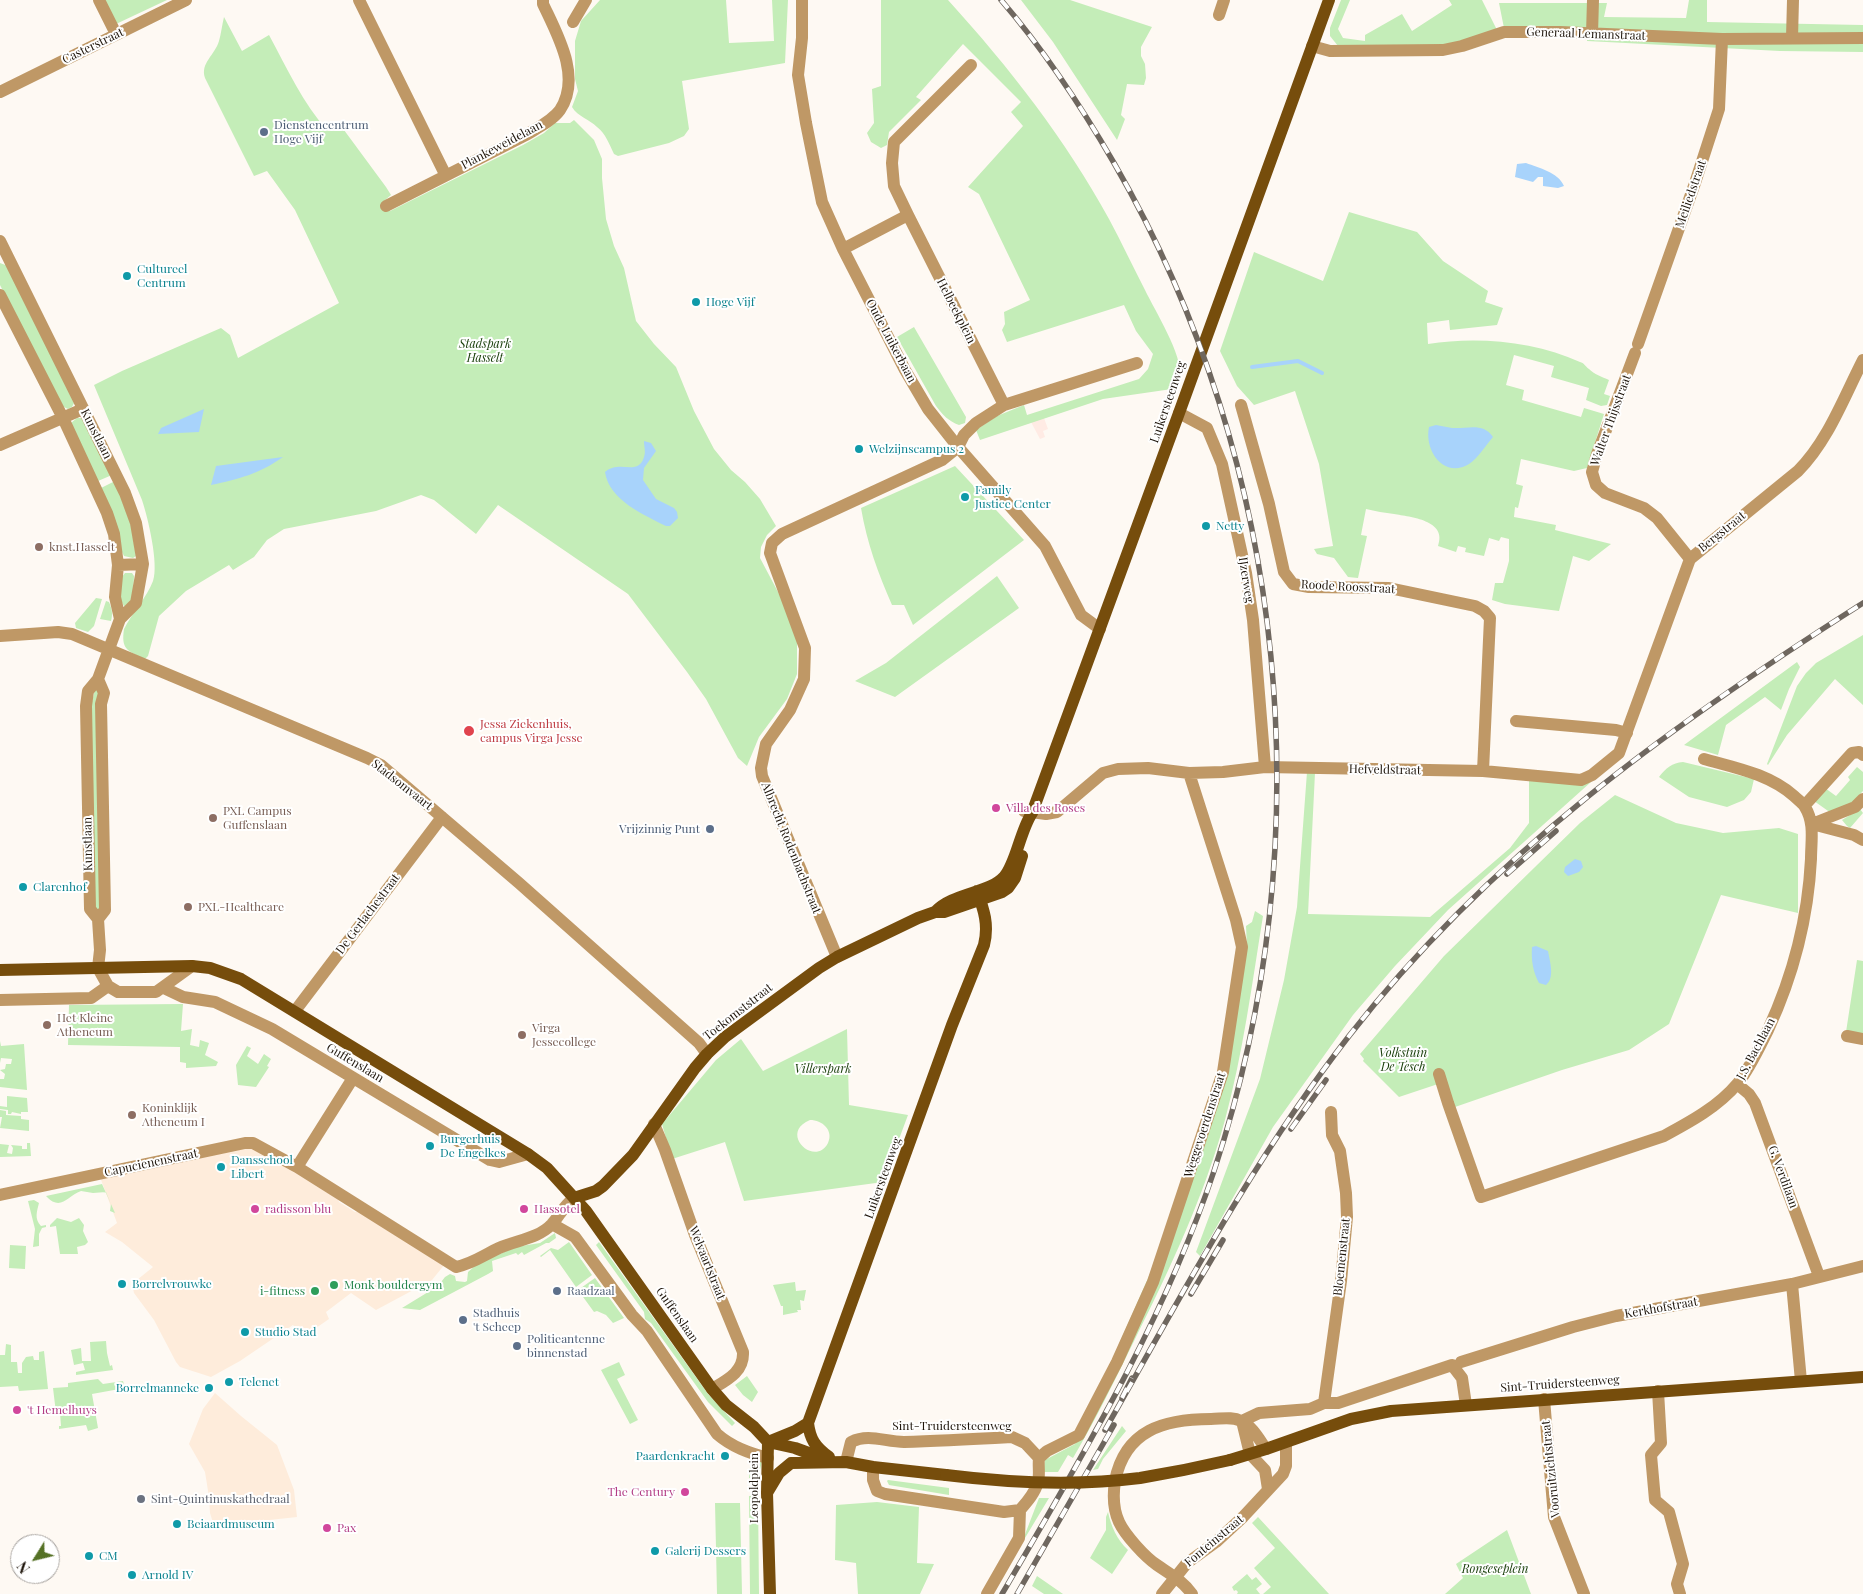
<!DOCTYPE html>
<html>
<head>
<meta charset="utf-8">
<style>
	body { margin:0 }
	#map { position:relative; width:1863px; height:1594px; overflow:hidden; background:#fef9f3; font-family:"Playfair Display",serif }
	canvas { display:block }
	.north { position:absolute; left:10px; top:1534px; width:50px; height:50px; box-sizing:border-box; background:#fff; border:1px solid #a5a19d; border-radius:50%; rotate:234deg; font-size:14px; font-weight:700; line-height:20px; text-align:center; color:#1e150b }
	.north::after { content:''; display:block; margin:auto; width:18px; height:22px; background:#557125; clip-path:polygon(50% 0,100% 100%,50% 72%,0 100%) }
</style>
</head>
<body>
<div id="map">
<canvas width="1863" height="1594"></canvas>
<div class="north">N</div>
</div>
<script>
const ctx = document.querySelector('canvas').getContext('2d');
ctx.lineJoin = 'round';
function paint(path, color) {
  ctx.fillStyle = color;
  ctx.fill(path, 'evenodd');
}
function trace(path, color, width, dash) {
  ctx.strokeStyle = color;
  ctx.lineWidth = width;
  ctx.lineCap = dash ? 'butt' : 'round';
  ctx.setLineDash(dash || []);
  ctx.stroke(path);
}
function drawText(font, color, halo, rows, align = 'center') {
  ctx.font = font + ' "Playfair Display",serif';
  ctx.lineWidth = 4;
  ctx.setLineDash([]);
  ctx.textBaseline = 'middle';
  ctx.strokeStyle = halo;
  ctx.fillStyle = color;
  for (const [text, x, y, turn = 0] of rows) {
    ctx.save();
    ctx.translate(x, y);
    ctx.rotate((+turn || 0) * Math.PI / 180);
    ctx.textAlign = isNaN(turn) ? turn : align;
    if (halo) ctx.strokeText(text, 0, 0);
    ctx.fillText(text, 0, 0);
    ctx.restore();
  }
}
paint(new Path2D(`
	M249,1145L338,1199L339,1202L355,1212L360,1211L445,1264L432,1280L376,1310L351,1293L326,1312L329,1319L303,1337L293,1325L240,1361L211,1377L180,1367L176,1362L154,1320L134,1293L132,1284L153,1267L122,1242L105,1232L117,1223L100,1177Z
	M215,1393L241,1416L277,1445L294,1490L297,1517L214,1526L210,1513L209,1497L205,1472L189,1444L203,1409Z`), '#feecdb');
paint(new Path2D(`
	M1044,418L1048,429L1043,431L1045,437L1040,439L1031,422Z`), '#ffebe4');
paint(new Path2D(`
	M105,0H167L116,24Z
	M600,0H726L729,43L774,41L772,0H788L785,63L682,81L689,129L684,136L669,143L618,156L614,154C609,144 606,134 597,127C589,119 578,117 572,107L578,91L575,79V41L581,21Z
	M881,0H948C1009,67 1066,140 1109,219C1122,243 1133,267 1145,290C1155,311 1183,355 1180,377C1179,382 1174,386 1172,389L1103,399L980,440L976,430L997,416L1024,405L1027,415L1139,379L1148,369L1153,354L1136,331L1124,305L1007,342L1002,330L1005,324L1004,312L1030,300L979,194L968,187L1023,126L1011,112L1021,102L963,44L916,97L921,100L889,132L887,145L881,148L871,142L867,133L874,123L872,89L881,86Z
	M1021,0H1070L1152,27L1141,47V56L1145,64L1146,78L1144,85L1127,84L1121,115L1125,119L1117,140L1053,42Z
	M1341,0H1350L1338,29L1343,38L1365,41V35L1402,14L1412,31L1452,5L1449,0H1482L1497,30L1466,42L1434,45L1338,46L1330,36V28Z
	M1689,0H1707V22L1863,25V52L1780,51L1587,41V31L1504,28L1499,3H1607L1604,17L1686,18Z
	M224,17L242,51L269,35C287,68 303,104 328,131L344,130L386,187L391,195L384,201L390,211L523,145L544,133L555,123H570L574,120L594,140L602,159V178L606,219L614,246L624,268L636,321L654,344L676,367L694,411L714,449L731,470L745,482L760,499L776,526L767,535L761,547L760,558L786,607L797,640V674L787,699L759,737L747,766L738,758L706,699L687,672L628,594L498,505L476,534L434,500L421,495L376,511L284,529L267,540L254,557L233,570L229,565L186,591L159,616L148,656L145,659C127,651 121,649 124,629C132,613 147,597 153,581C159,564 148,518 142,500L94,385L122,371L221,328L230,335L238,358L339,303L295,210L267,171L254,176L205,78C200,63 215,55 219,41C221,34 222,25 224,17Z
	M1349,212L1417,232L1443,261L1488,291L1485,302L1503,308L1497,325L1450,330L1449,320L1427,323L1428,344C1476,336 1535,341 1580,362C1584,363 1585,366 1589,369C1594,374 1602,377 1609,380L1604,394L1610,396L1607,405L1601,406L1586,400L1589,388L1551,377L1554,366L1514,355L1506,385L1524,390L1522,400L1581,417L1584,408L1604,414L1587,468L1574,471L1521,459L1516,484L1523,486L1518,508L1515,507L1514,517L1556,525L1555,530L1611,544L1589,561L1573,556L1559,611L1505,604L1492,600L1495,583H1503L1509,561V539L1501,537L1499,541L1489,538L1484,556L1465,552L1466,548L1458,546L1456,552L1438,546C1448,520 1410,517 1394,514C1385,513 1375,511 1366,509L1361,535L1367,536L1358,578L1348,577L1334,558L1317,554L1314,549L1333,546L1319,464L1295,391L1254,405L1237,386L1220,351L1254,252L1323,281Z
	M0,263L8,266L74,403L72,407L68,409L60,405L0,285Z
	M914,327L966,417L965,423L959,425C948,421 943,415 936,406L897,337Z
	M77,418H81L86,422L112,475L98,481L71,423Z
	M955,466L1024,540L913,625L904,605H892C878,573 867,543 861,508Z
	M115,481L131,525L136,556L133,558L124,556L122,552L101,488Z
	M125,573H132L134,576L133,599L128,606H124L119,598L122,577Z
	M997,576L1019,608L895,697L855,681L886,663Z
	M96,598L102,599L94,626L88,632L76,628L75,623Z
	M106,601L109,602C112,609 113,614 111,621L100,619Z
	M1863,635V705L1835,679L1787,735L1768,765L1767,764L1797,686L1806,673L1816,663Z
	M1797,662L1800,667L1789,689L1781,710L1765,697L1726,725L1718,755L1684,745Z
	M95,690H98L100,911L95,908L90,709Z
	M1683,762L1754,779L1751,792L1744,800L1727,807L1689,797L1659,777C1666,768 1672,763 1683,762Z
	M1857,767L1863,772V791L1851,804L1831,813L1814,801L1825,788L1836,796L1850,780L1848,777Z
	M1307,772L1315,773L1308,914L1430,917L1510,848L1529,823V781L1591,782L1448,910L1395,966L1353,1015L1273,1127L1200,1256L1196,1252L1260,1079L1284,980L1297,907Z
	M1615,795L1676,823L1723,833L1779,828L1798,834V913L1721,895L1669,1024L1629,1050L1562,1070L1455,1107L1438,1084L1399,1097L1363,1061L1364,1059L1360,1054L1444,956L1580,823Z
	M1860,809L1863,813L1850,828L1847,826L1842,820Z
	M1255,911L1263,916C1252,984 1243,1053 1225,1120C1204,1196 1171,1267 1136,1337C1116,1378 1096,1419 1073,1458L1068,1455L1058,1472H1043L1045,1460L1075,1444L1200,1160L1247,948L1246,926L1252,922Z
	M1857,960L1863,961V1035L1846,1032Z
	M183,1004L181,1031L192,1029L190,1045L199,1047L200,1040L209,1043L205,1055L218,1062L216,1066L186,1068V1063L180,1062V1047L68,1045L69,1005Z
	M847,1029L849,1105L908,1115L883,1182L744,1201L725,1142L672,1159L662,1124L716,1060L741,1039L763,1071ZM810,1120C822,1120 834,1130 828,1143C815,1168 778,1133 810,1120Z
	M0,1041L1,1046L24,1044L27,1090L0,1087V1079H4L5,1074L0,1070L5,1069L6,1064H11L12,1059L1,1058L0,1063Z
	M247,1046L251,1048L247,1056L258,1064L264,1054L271,1059L267,1066L269,1067L256,1087L238,1085L236,1065Z
	M7,1096L27,1098L28,1112H21V1114L12,1112L11,1114H8V1110L0,1109V1106L7,1107Z
	M0,1110L6,1111V1115L21,1116V1119L29,1120V1131L0,1128L2,1117H0Z
	M27,1143H30L31,1156L0,1157V1144L9,1145L7,1153L12,1154L13,1148L11,1145L22,1146V1149H27Z
	M102,1184L115,1213L110,1211L111,1204L106,1192L93,1193L81,1191C67,1196 61,1212 46,1196Z
	M34,1200L39,1203C37,1211 34,1219 41,1226L46,1225V1227L42,1228L39,1234V1246L33,1247L35,1229L28,1201Z
	M57,1218L71,1222L79,1218L84,1225L83,1231L88,1242L85,1245L77,1247L78,1254H60L56,1226L50,1227V1225Z
	M555,1233L556,1238L549,1243H546L524,1255L522,1252L518,1255L516,1253L492,1261L493,1271L488,1274L420,1310L402,1308L438,1286L445,1277L450,1274L455,1276L456,1281L465,1282L467,1281L468,1272L476,1265L515,1247L540,1243Z
	M569,1242L592,1275L576,1287L550,1250L541,1257L540,1256L551,1248L558,1250Z
	M599,1242L708,1394L735,1423L732,1426L708,1402L651,1323L645,1319L644,1312L596,1245Z
	M10,1245L26,1246L25,1269L9,1268Z
	M595,1278L624,1318L613,1323L606,1315L597,1311L594,1312L578,1290Z
	M795,1282L796,1291L806,1290L804,1301L800,1300L801,1310H797L798,1312L783,1315V1306H781L773,1285Z
	M106,1341L107,1353L110,1366L112,1365L113,1370L76,1375V1372L85,1370L83,1363L74,1365L71,1350L81,1348L82,1361H91L90,1342Z
	M6,1344L11,1345V1362H17L18,1373H22V1363L26,1357L33,1356L34,1360H39V1352L44,1351L48,1389L19,1391L18,1386L0,1387V1355H5Z
	M619,1362L625,1375L617,1379L638,1420L630,1424L601,1370Z
	M747,1376L758,1392L752,1402L743,1395L735,1385Z
	M98,1379L103,1384L123,1381L125,1388L92,1394L98,1428L88,1431L86,1425L59,1429V1426H61L60,1413H56L53,1388L68,1387V1383Z
	M1122,1426L1126,1431L1103,1459L1098,1469L1093,1470Z
	M753,1459L762,1461L758,1479L749,1478L750,1467Z
	M888,1480L949,1488V1495L889,1485L887,1481Z
	M758,1495L759,1594H750L749,1496Z
	M1039,1498H1049L1025,1538L1024,1537Z
	M877,1502L919,1507L917,1563L934,1564L920,1594H858L856,1563L835,1560L836,1505Z
	M715,1503H740L742,1594H717Z
	M1108,1512C1111,1526 1117,1540 1128,1550L1112,1574L1090,1558L1106,1530V1517Z
	M1258,1517L1329,1594H1263L1271,1587L1254,1568L1275,1548L1252,1523Z
	M1507,1530L1531,1594H1445L1463,1578L1456,1564Z
	M1247,1574L1252,1580L1256,1577L1262,1584L1256,1589L1260,1594H1237L1238,1592L1236,1590L1234,1591L1232,1587Z
	M1037,1576L1063,1594H1044L1032,1586Z`), '#c4edb8');
paint(new Path2D(`
	M1526,163C1539,168 1558,172 1564,186L1558,188L1543,186V177H1538L1533,182L1515,177L1517,164Z
	M204,409L199,432L158,434L161,428Z
	M1436,425C1441,426 1447,427 1452,428C1468,429 1483,422 1493,437C1486,445 1478,458 1469,464C1444,479 1424,451 1429,427Z
	M644,441L651,443L656,451L644,468L643,480L656,499L674,508L677,512L678,518L670,526H666C644,515 609,500 605,472C620,459 638,477 644,457C646,452 644,447 644,441Z
	M283,457C259,474 239,479 211,485L216,466Z
	M1575,859L1581,861L1583,867L1579,872L1568,876L1564,872L1565,867Z
	M1536,946L1548,951C1550,962 1555,978 1546,985L1539,983C1533,972 1531,960 1532,947Z`), '#a8d3fb');
trace(new Path2D(`
	M1252,367L1298,361L1322,373`), '#a8d3fb', 4);
trace(new Path2D(`
	M99,0L116,34
	M359,0L445,174
	M802,0V38L798,75L806,123L822,202L843,249L905,370L928,409L958,447L1045,546L1081,615L1100,629
	M1219,15L1224,0
	M573,22L586,0
	M1592,34L1593,0
	M1792,38L1793,0
	M1312,46L1330,51L1443,50L1462,46L1504,32H1560L1722,39L1863,38
	M971,65L894,142L892,163L894,186L908,215L1004,405
	M0,92L186,0
	M386,206L526,135C537,128 552,121 560,110C582,77 557,34 543,4V0
	M0,241L125,493L136,523L143,564L136,603L120,619L98,679L88,691L86,706L90,909L98,919L100,950L98,968L108,986L118,992H156L192,966
	M843,249L908,215
	M0,295L63,418L107,513L114,534L118,565L115,597L120,619
	M1638,344L1695,183L1719,109L1722,39
	M1635,353L1597,454L1592,472L1596,485L1605,493L1644,508L1657,518L1690,559
	M1241,405L1269,504L1284,572L1293,584L1309,587L1389,588L1475,606L1484,611L1490,618L1483,771
	M1179,413L1207,428L1222,464L1246,573L1253,620L1265,767
	M0,445L83,409
	M118,565L143,564
	M0,636L58,632L72,634L367,758L381,765L519,883L699,1043L707,1054
	M1516,721L1616,730L1627,733
	M1805,805L1852,753L1859,752L1863,755
	M1024,811L1046,814L1057,812L1103,773L1118,769L1148,768L1189,773L1223,772L1265,767L1483,771L1581,780L1592,775L1619,753L1690,559L1798,471C1828,441 1844,397 1863,360
	M1812,824L1855,807L1863,799
	M1812,824L1854,835L1863,840
	M98,919L105,910L101,704L104,693L98,679
	M837,957L762,776L761,768L766,744L790,710L804,679L805,648L770,553L772,543L782,534L942,460L958,447L964,435L976,423L1004,405L1137,363
	M164,988L183,997L215,1002L272,1029L490,1160L499,1162L528,1154
	M0,1000L91,998L108,986
	M295,1011L442,817
	M1847,1036L1863,1039
	M1439,1074L1448,1103L1481,1197L1664,1136C1690,1122 1718,1107 1738,1083C1750,1068 1759,1048 1768,1030C1793,976 1808,919 1811,859C1811,841 1815,823 1805,807C1803,803 1798,800 1794,796C1769,774 1736,768 1704,759
	M1737,1084L1749,1094L1755,1103L1819,1276
	M654,1124L665,1150L695,1235L743,1352C744,1372 727,1380 712,1389
	M297,1167L353,1078
	M0,1195L245,1143H253L297,1167L456,1267C472,1264 484,1255 499,1248C516,1240 538,1239 552,1224C560,1215 563,1207 574,1198
	M552,1224L575,1237L632,1315L647,1331L717,1434C732,1447 749,1453 768,1458
	M1792,1284L1801,1381
	M1461,1362L1573,1327L1616,1316L1792,1284L1863,1266
	M1658,1391L1661,1443L1651,1455L1655,1500L1669,1512L1683,1564L1677,1584L1680,1594
	M1544,1399L1554,1517L1584,1594
	M1324,1403L1341,1281L1347,1217L1346,1193L1340,1151L1332,1135L1331,1112
	M1242,1421L1259,1413L1310,1409L1324,1403H1338L1452,1365L1462,1378L1466,1405
	M1242,1421L1250,1454L1265,1470L1268,1489
	M846,1462L851,1442C869,1433 885,1442 904,1442C940,1441 976,1439 1012,1437L1025,1443L1039,1458
	M873,1467V1480L877,1491L885,1494L1004,1512L1020,1510C1027,1502 1035,1493 1038,1482C1040,1475 1038,1466 1039,1458L1047,1451L1079,1435L1117,1362L1153,1282L1223,1072L1242,947L1236,920L1189,773
	M987,1594L1019,1538L1020,1510
	M1162,1594L1187,1563L1216,1542L1243,1517L1283,1474L1286,1466V1443
	M1192,1594C1182,1580 1170,1574 1157,1565C1145,1557 1125,1535 1119,1522C1113,1509 1113,1494 1115,1481C1125,1430 1164,1419 1211,1419C1221,1419 1232,1416 1241,1421C1252,1426 1259,1439 1266,1449`), '#bf9866', 12);
trace(new Path2D(`
	M935,912C952,893 990,893 1004,877C1016,864 1020,831 1032,813L1179,413L1329,0
	M0,970L192,966L210,968L241,979L528,1154L547,1168L586,1211L712,1389L726,1405L754,1427L768,1442
	M574,1198L596,1191L603,1186L633,1155L695,1068L707,1054L725,1037L819,968L837,957L918,918L935,912H944L1002,892L1008,888L1015,878L1022,856
	M808,1423C810,1439 815,1447 829,1457
	M768,1442L795,1431L808,1423L952,1025L984,945C989,925 984,910 977,891
	M768,1442L767,1493L770,1594
	M768,1442L795,1448L825,1459
	M1230,1460L1266,1449L1351,1419L1391,1411L1863,1377
	M767,1493L779,1473L791,1463L846,1462L873,1467L946,1475`), '#764d0c', 12);
const rail = new Path2D(`
	M1001,0C1044,50 1081,106 1114,163C1289,466 1324,839 1214,1171C1164,1321 1081,1458 1002,1594
	M1507,874L1556,831
	M1291,1129L1326,1080
	M1191,1294L1223,1240
	M1122,1398L1132,1378
	M1105,1430C1181,1296 1254,1158 1349,1036C1490,855 1671,725 1863,603
	M1017,1594L1114,1425`);
trace(rail, '#6f675f', 5.5);
trace(rail, '#fff', 4, [11]);
trace(new Path2D(`
	M946,1475C1010,1483 1076,1486 1140,1478C1170,1473 1200,1467 1230,1460`), '#764d0c', 12);
for (const [x, y, r, color] of [
	[264,132,5,"#5c6f8a"],
	[127,276,5,"#0f9aa8"],
	[696,302,5,"#0f9aa8"],
	[859,449,5,"#0f9aa8"],
	[965,497,5,"#0f9aa8"],
	[1206,526,5,"#0f9aa8"],
	[39,547,5,"#8d6e63"],
	[469,731,6,"#e0444e"],
	[996,808,5,"#d1479c"],
	[213,818,5,"#8d6e63"],
	[710,829,5,"#5c6f8a"],
	[23,887,5,"#0f9aa8"],
	[188,907,5,"#8d6e63"],
	[47,1025,5,"#8d6e63"],
	[522,1035,5,"#8d6e63"],
	[132,1115,5,"#8d6e63"],
	[430,1146,5,"#0f9aa8"],
	[221,1167,5,"#0f9aa8"],
	[255,1209,5,"#d1479c"],
	[524,1209,5,"#d1479c"],
	[122,1284,5,"#0f9aa8"],
	[334,1285,5,"#2e9e5b"],
	[315,1291,5,"#2e9e5b"],
	[557,1291,5,"#5c6f8a"],
	[463,1320,5,"#5c6f8a"],
	[245,1332,5,"#0f9aa8"],
	[517,1346,5,"#5c6f8a"],
	[229,1382,5,"#0f9aa8"],
	[209,1388,5,"#0f9aa8"],
	[17,1410,5,"#d1479c"],
	[725,1456,5,"#0f9aa8"],
	[685,1492,5,"#d1479c"],
	[141,1499,5,"#6b7280"],
	[177,1524,5,"#0f9aa8"],
	[327,1528,5,"#d1479c"],
	[655,1551,5,"#0f9aa8"],
	[89,1556,5,"#0f9aa8"],
	[132,1575,5,"#0f9aa8"]
]) {
  const dot = new Path2D();
  dot.arc(x, y, r, 0, 2 * Math.PI);
  ctx.fillStyle = color;
  ctx.fill(dot);
  trace(dot, '#fff', 2);
}
drawText('12px', '#1e150b', '#fff', [
	["Generaal Lemanstraat",1586,34,2],
	["Casterstraat",93,46,-26],
	["Plankeweidelaan",502,145,-28],
	["Meiliedstraat",1691,194,-71],
	["Helbeekplein",956,311,63],
	["Oude Luikerbaan",891,341,62],
	["Luikersteenweg",1168,402,-71],
	["Walter Thijsstraat",1611,420,-70],
	["Kunstlaan",96,434,63],
	["Bergstraat",1722,532,-39],
	["IJzerweg",1246,580,81],
	["Roode Roosstraat",1348,587,3],
	["Hefveldstraat",1385,770,1],
	["Stadsomvaart",402,785,38],
	["Kunstlaan",88,844,-91],
	["Albrecht Rodenbachstraat",791,848,68],
	["De Gerlachestraat",368,914,-53],
	["Toekomststraat",738,1012,-38],
	["J.S. Bachlaan",1756,1049,-62],
	["Guffenslaan",355,1063,31],
	["Weggevoerdenstraat",1205,1125,-72],
	["Capucienenstraat",151,1163,-12],
	["G. Verdilaan",1783,1177,70],
	["Luikersteenweg",883,1178,-70],
	["Bloemenstraat",1342,1257,-84],
	["Welvaartstraat",707,1263,68],
	["Kerkhofstraat",1661,1308,-10],
	["Guffenslaan",677,1315,55],
	["Sint-Truidersteenweg",1560,1384,-4],
	["Sint-Truidersteenweg",952,1426],
	["Vooruitzichtstraat",1551,1469,-96],
	["Leopoldplein",754,1488,-90],
	["Fonteinstraat",1214,1541,-40]
]);
drawText('12px', '#4e5e75', '#fff', [
	["Dienstencentrum",274,125],
	["Hoge Vijf",274,139],
	["Vrijzinnig Punt",700,829,"right"],
	["Raadzaal",567,1291],
	["Stadhuis",473,1313],
	["'t Scheep",473,1327],
	["Politieantenne",527,1339],
	["binnenstad",527,1353]
], 'left');
drawText('12px', '#0d838f', '#fff', [
	["Cultureel",137,269],
	["Centrum",137,283],
	["Hoge Vijf",706,302],
	["Welzijnscampus 2",869,449],
	["Family",975,490],
	["Justice Center",975,504],
	["Netty",1216,526],
	["Clarenhof",33,887],
	["Burgerhuis",440,1139],
	["De Engelkes",440,1153],
	["Dansschool",231,1160],
	["Libert",231,1174],
	["Borrelvrouwke",132,1284],
	["Studio Stad",255,1332],
	["Telenet",239,1382],
	["Borrelmanneke",199,1388,"right"],
	["Paardenkracht",715,1456,"right"],
	["Beiaardmuseum",187,1524],
	["Galerij Dessers",665,1551],
	["CM",99,1556],
	["Arnold IV",142,1575]
], 'left');
drawText('italic 12px', '#173d08', '#fff', [
	["Stadspark",485,344],
	["Hasselt",485,358],
	["Volkstuin",1403,1053],
	["De Tesch",1403,1067],
	["Villerspark",823,1069],
	["Rongeseplein",1495,1569]
]);
drawText('12px', '#785e54', '#fff', [
	["knst.Hasselt",49,547],
	["PXL Campus",223,811],
	["Guffenslaan",223,825],
	["PXL-Healthcare",198,907],
	["Het Kleine",57,1018],
	["Atheneum",57,1032],
	["Virga",532,1028],
	["Jessecollege",532,1042],
	["Koninklijk",142,1108],
	["Atheneum I",142,1122]
], 'left');
drawText('12px', '#be3a42', '#fff', [
	["Jessa Ziekenhuis,",480,724],
	["campus Virga Jesse",480,738]
], 'left');
drawText('12px', '#b23c85', '#fff', [
	["Villa des Roses",1006,808],
	["radisson blu",265,1209],
	["Hassotel",534,1209],
	["'t Hemelhuys",27,1410],
	["The Century",675,1492,"right"],
	["Pax",337,1528]
], 'left');
drawText('12px', '#27864d', '#fff', [
	["Monk bouldergym",344,1285],
	["i-fitness",305,1291,"right"]
], 'left');
drawText('12px', '#5b616d', '#fff', [
	["Sint-Quintinuskathedraal",151,1499]
], 'left');
</script>
</body>
</html>
